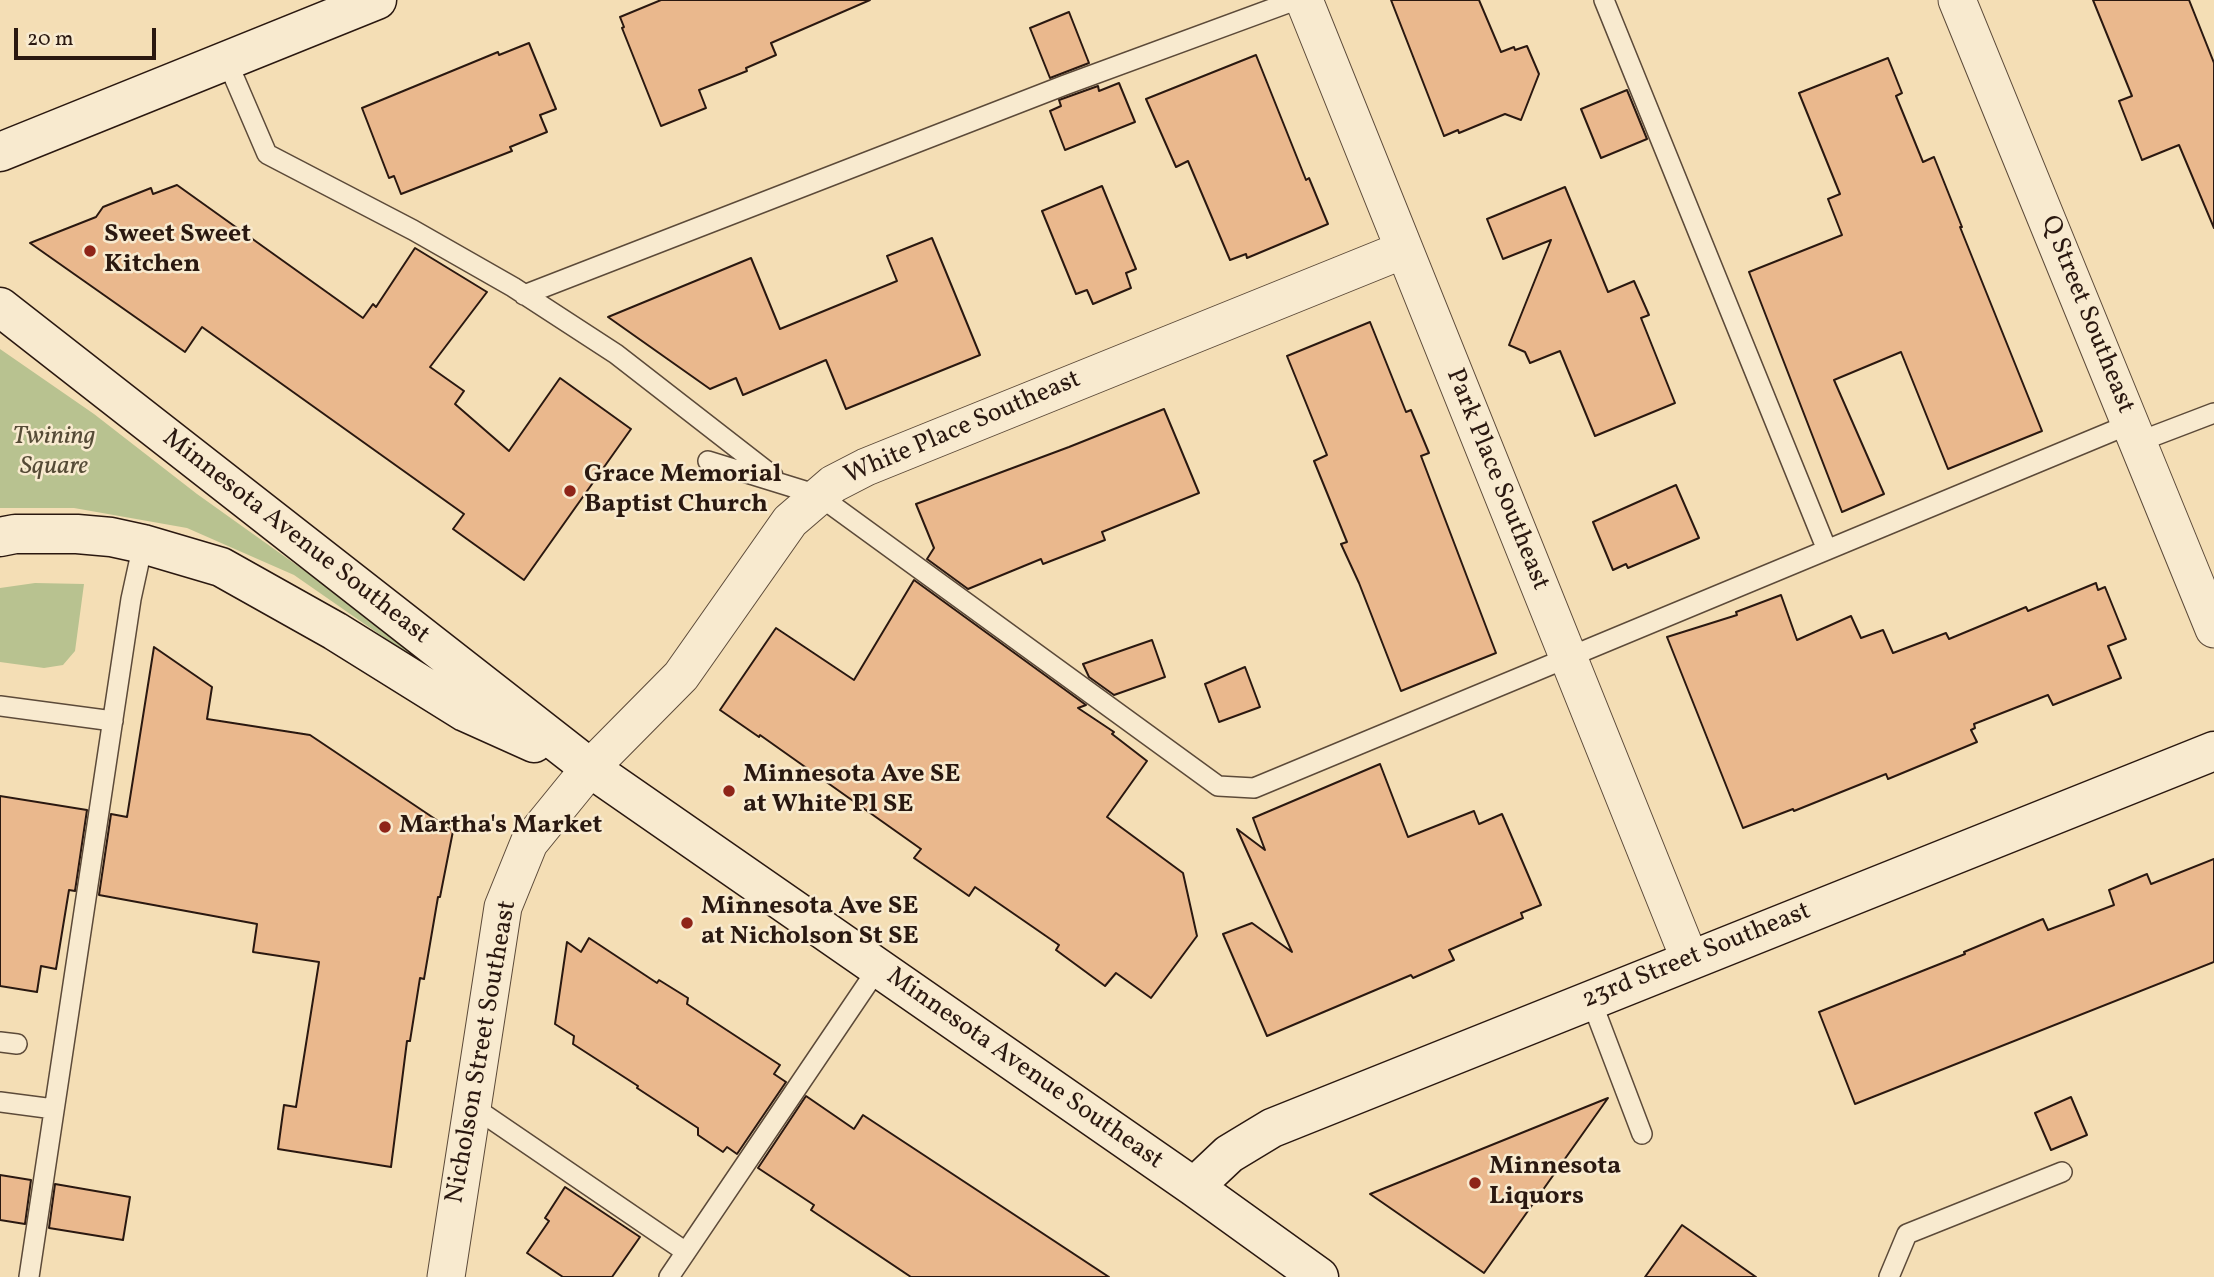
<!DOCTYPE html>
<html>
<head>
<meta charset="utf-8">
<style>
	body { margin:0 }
	#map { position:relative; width:2214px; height:1277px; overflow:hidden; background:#f4deb5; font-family:Vollkorn,serif }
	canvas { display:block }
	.scale { position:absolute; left:14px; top:28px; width:142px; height:32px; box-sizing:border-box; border:4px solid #2a1810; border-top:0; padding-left:9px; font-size:21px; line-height:24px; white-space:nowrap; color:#2a1810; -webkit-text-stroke:5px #f8eacf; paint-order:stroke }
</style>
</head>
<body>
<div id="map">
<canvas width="2214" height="1277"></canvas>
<div class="scale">20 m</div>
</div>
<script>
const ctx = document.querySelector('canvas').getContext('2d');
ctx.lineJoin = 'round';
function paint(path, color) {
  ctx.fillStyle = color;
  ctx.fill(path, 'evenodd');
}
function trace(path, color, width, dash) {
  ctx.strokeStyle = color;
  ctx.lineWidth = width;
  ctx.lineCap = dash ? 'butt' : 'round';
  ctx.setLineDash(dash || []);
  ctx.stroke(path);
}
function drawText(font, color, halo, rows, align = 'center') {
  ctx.font = font + ' Vollkorn,serif';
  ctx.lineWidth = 5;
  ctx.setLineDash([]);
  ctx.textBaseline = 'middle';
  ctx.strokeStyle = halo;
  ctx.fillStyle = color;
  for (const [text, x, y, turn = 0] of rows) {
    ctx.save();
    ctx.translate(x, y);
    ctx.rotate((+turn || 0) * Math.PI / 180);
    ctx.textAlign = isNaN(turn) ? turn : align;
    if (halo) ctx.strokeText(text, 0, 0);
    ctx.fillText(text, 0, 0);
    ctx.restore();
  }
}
paint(new Path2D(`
	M0,349L94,414L197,494L487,701L484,707L294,575L187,528L74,508H0Z
	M35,583L84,584L75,651L63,665L44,668L0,662V588Z`), '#b8c290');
const building = new Path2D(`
	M661,0H870L771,43L776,55L746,68L747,71L699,90L706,108L661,126L622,28L624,27L620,17Z
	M1391,0H1479L1501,52L1514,47L1515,50L1527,46L1539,74L1521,120L1505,114L1459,133L1458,130L1444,136Z
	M2093,0H2189L2214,63V228L2179,145L2142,160L2119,101L2132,96Z
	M1069,12L1089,63L1050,78L1030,28Z
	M529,43L556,109L540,115L547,132L510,147L512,151L401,194L394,176L389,178L362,108L498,52L499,55Z
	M1256,55L1306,180L1309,178L1328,224L1247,258L1246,254L1230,260L1188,161L1176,167L1146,99Z
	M1888,58L1902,93L1896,96L1923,162L1934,157L1962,227H1960L2042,431L1948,469L1901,352L1834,380L1884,494L1842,512L1749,272L1842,235L1828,199L1840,194L1799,93Z
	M1119,83L1135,122L1065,150L1050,111L1061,106L1059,100L1098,86L1099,91Z
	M1627,90L1647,139L1601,158L1581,109Z
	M177,185L363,318L373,304L376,307L415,248L487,292L430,367L464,391L455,404L509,451L560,378L631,429L524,580L453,529L464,514L202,327L185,352L30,243L96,217L103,207L151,188L153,194Z
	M1102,186L1136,269L1126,273L1131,288L1093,304L1087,290L1076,294L1042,211Z
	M1565,187L1608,292L1634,281L1649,315L1641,318L1675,403L1595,436L1560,351L1530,363L1525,352L1509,345L1551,240L1503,259L1487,219Z
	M932,238L980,355L846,409L826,360L743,395L736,378L710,389L608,317L751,258L780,329L897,281L887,256Z
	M1370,322L1406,412L1411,410L1429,453L1421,456L1496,653L1401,691L1359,583L1341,544L1347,542L1314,461L1327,455L1287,356Z
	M1164,409L1199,493L1102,532L1105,540L1043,564L1041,559L968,589L927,559L934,548L916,504L1069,447Z
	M1676,485L1699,538L1628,568L1626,564L1613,570L1593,522Z
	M914,580L1086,705L1078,708L1114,732L1112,734L1147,761L1107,817L1183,873L1197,936L1151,998L1116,973L1105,986L1056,950L1059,945L975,887L969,896L914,858L921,849L760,735L759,737L720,710L776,628L854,680Z
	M2096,583L2098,590L2105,587L2126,639L2108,646L2121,678L2053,705L2048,695L1974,724L1975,728L1971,730L1977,742L1888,779L1886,774L1794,811L1793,809L1743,828L1667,637L1737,615L1736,612L1781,595L1797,640L1851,616L1861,638L1883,630L1893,653L1946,633L1949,639L2026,607L2028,611Z
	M1152,640L1165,677L1114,695L1089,677L1083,664Z
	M154,647L212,687L207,719L310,735L453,831L440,897H438L424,979L420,978L410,1041H407L391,1167L278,1149L284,1105L296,1107L319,962L253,952L257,924L99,895L111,814L127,817Z
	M1245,667L1260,707L1219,722L1205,684Z
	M1380,764L1408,837L1474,811L1479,824L1502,814L1541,905L1521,913L1523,918L1449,950L1454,960L1413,978L1411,975L1267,1036L1223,934L1252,923L1292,952L1237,829L1265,850L1253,818Z
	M0,796L87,810L75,891L69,890L56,969L41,966L37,992L0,986Z
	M2214,859V962L1855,1104L1819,1012L1965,954L1964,952L2043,919L2048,930L2114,905L2109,890L2147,874L2151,884Z
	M589,938L657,983L659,980L688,998L687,1004L780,1065L774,1074L786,1082L737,1154L727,1147L723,1152L698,1135V1128L637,1088L638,1086L573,1044L574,1036L555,1024L567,942L581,952Z
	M806,1096L854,1129L863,1115L1109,1277H911L811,1210L814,1205L758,1168Z
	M2071,1097L2087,1135L2051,1150L2035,1113Z
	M1608,1098L1484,1273L1370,1194L1447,1163Z
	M0,1175L31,1180L25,1224L0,1220Z
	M55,1184L130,1197L123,1240L49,1228Z
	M565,1187L640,1237L612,1277H563L527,1253L549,1221L545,1218Z
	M1682,1225L1756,1277H1645Z`);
paint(building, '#eab88d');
trace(building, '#2a1810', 2);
const lane = new Path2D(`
	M1604,0L1827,550
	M227,61L267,154L413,230L513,287L616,354L773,476
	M524,295L1065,85L1296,0
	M2138,442L2214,413
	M708,461L818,495L1218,786L1254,788L2130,424
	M0,706L113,721
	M1591,1000L1642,1134
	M0,1042L17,1044
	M0,1102L54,1109
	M472,1106L686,1252
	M29,1277L131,599L143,544
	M669,1277L878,968
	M1889,1277L1907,1234L2062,1172`);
const street = new Path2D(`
	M1304,0L1690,960
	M1957,0L2214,629
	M446,1277L503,907L529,843L590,768L681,676L790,521L833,484L866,467L1403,250`);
const secondary = new Path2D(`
	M0,152L377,0
	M0,307L590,768L1194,1187L1319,1277
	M0,537L15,534H77L111,537L143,544L221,567L335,631L465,712L534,743
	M1194,1187L1229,1154L1272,1128L2214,751`);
trace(lane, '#5c4a39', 22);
trace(street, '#5c4a39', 39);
trace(secondary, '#2a1810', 41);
trace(lane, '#f8eacf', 19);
trace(street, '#f8eacf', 37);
trace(secondary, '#f8eacf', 38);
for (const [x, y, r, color] of [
	[90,251,7,"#8f2418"],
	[570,491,7,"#8f2418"],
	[729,791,7,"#8f2418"],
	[385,827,7,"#8f2418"],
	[687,923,7,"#8f2418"],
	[1475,1183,7,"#8f2418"]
]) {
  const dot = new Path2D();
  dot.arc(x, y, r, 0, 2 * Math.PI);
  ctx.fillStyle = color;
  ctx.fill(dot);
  trace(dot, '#f8eacf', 2.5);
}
drawText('bold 26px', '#2a1810', '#f8eacf', [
	["Sweet Sweet",104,236],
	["Kitchen",104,266],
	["Grace Memorial",584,476],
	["Baptist Church",584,506],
	["Minnesota Ave SE",743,776],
	["at White Pl SE",743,806],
	["Martha's Market",399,827],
	["Minnesota Ave SE",701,908],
	["at Nicholson St SE",701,938],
	["Minnesota",1489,1168],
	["Liquors",1489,1198]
], 'left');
drawText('26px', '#2a1810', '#f8eacf', [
	["Q Street Southeast",2086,315,68],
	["White Place Southeast",963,429,-23],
	["Park Place Southeast",1496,480,68],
	["Minnesota Avenue Southeast",295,538,38],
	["23rd Street Southeast",1697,957,-22],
	["Nicholson Street Southeast",483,1052,-80],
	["Minnesota Avenue Southeast",1024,1070,35]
]);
drawText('italic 26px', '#554b36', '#f8eacf', [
	["Twining",54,438],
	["Square",54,468]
]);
</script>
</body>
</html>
